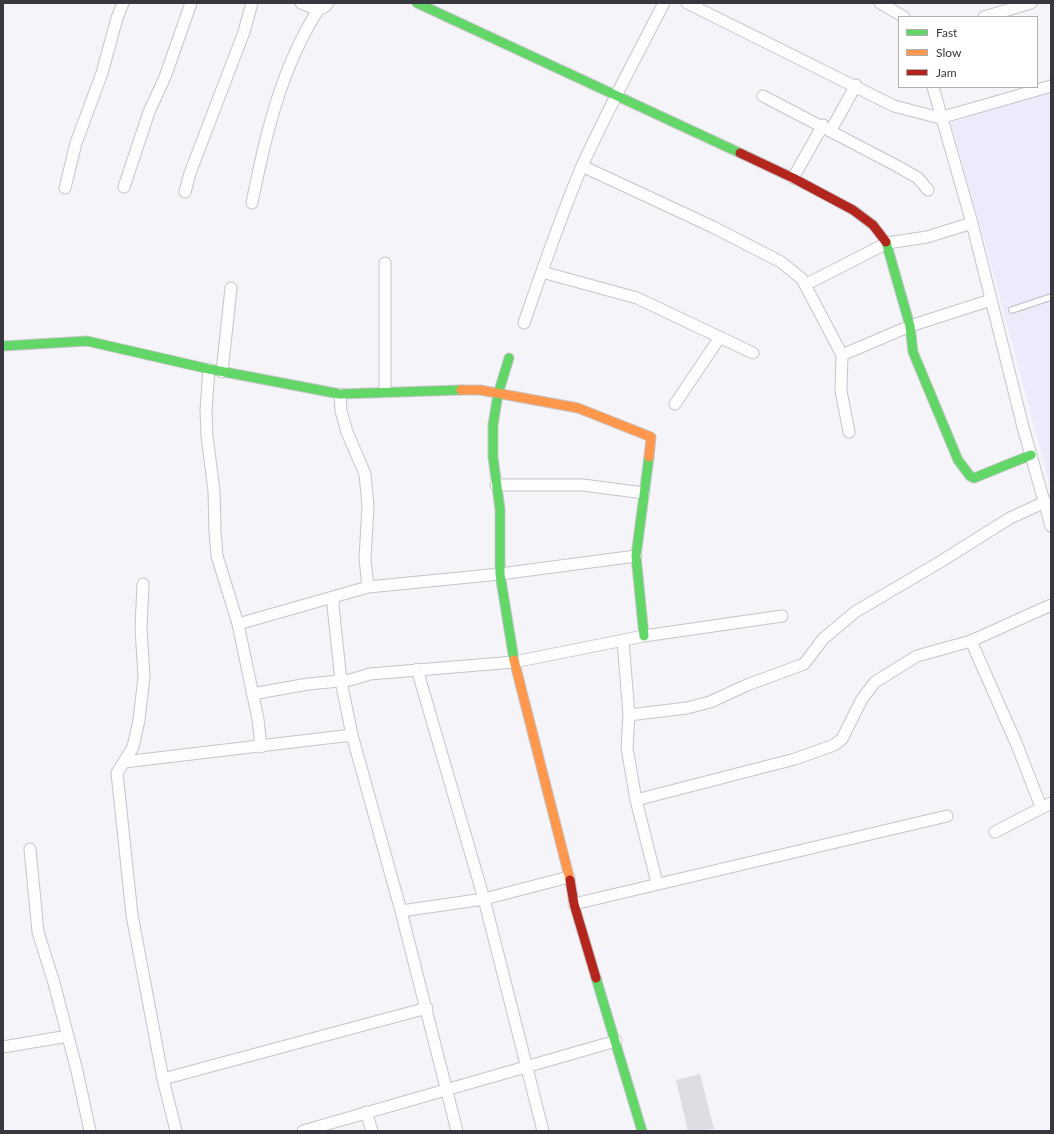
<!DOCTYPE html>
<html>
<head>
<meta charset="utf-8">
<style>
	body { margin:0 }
	#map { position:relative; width:1054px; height:1134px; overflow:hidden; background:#f4f4f9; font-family:Lato,sans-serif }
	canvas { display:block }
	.frame { position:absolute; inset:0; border:4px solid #37373f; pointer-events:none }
	.legend { position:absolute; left:898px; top:16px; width:140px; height:72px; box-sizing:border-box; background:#fff; border:1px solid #afafb2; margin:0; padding:5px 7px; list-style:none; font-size:12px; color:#37373f }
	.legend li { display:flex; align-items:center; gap:8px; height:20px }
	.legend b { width:20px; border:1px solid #afafb2 }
</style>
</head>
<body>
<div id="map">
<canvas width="1054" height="1134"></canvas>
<div class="frame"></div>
<ul class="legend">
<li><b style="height:5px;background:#63d668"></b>Fast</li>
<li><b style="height:5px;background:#ff974d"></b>Slow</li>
<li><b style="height:5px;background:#b3261e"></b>Jam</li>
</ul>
</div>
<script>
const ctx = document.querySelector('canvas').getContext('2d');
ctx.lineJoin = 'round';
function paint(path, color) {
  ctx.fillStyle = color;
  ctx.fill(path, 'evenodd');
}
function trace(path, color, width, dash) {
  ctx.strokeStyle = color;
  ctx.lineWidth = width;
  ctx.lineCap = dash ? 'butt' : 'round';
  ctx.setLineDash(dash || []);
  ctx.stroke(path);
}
paint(new Path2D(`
	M1051,92V489L993,271L951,122Z`), '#ebebfc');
paint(new Path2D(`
	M700,1074L714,1129L688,1131L676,1080Z`), '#dcdce2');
const lane = new Path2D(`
	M1012,310L1051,297`);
const street = new Path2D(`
	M301,3C312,7 320,14 328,3
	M687,3L894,106L940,118L1051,86
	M880,3L904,17
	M984,17L1031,3
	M933,87L972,223L1023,427L1051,526
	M763,96L897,166L918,178L928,190
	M831,130L856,85
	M582,166L713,227L781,262L802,279L842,355L841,391L849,432
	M793,178L823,125
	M124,187L149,112L165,77L191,3
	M65,188L76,143L102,73L117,18L123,3
	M185,192L190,173L244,32L252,3
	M252,203C265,137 281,68 318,10
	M542,272L637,298L753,353
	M805,285L887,243L927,237L972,223
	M524,323C542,271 560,218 582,166C607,111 636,57 664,3
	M842,355L910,326L991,300
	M209,369L206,410L207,436L214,491L215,531L217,556L238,624L258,719L261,747
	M222,372L231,288
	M385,392V263
	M340,394L341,411L347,432L365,474L368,506L365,559L368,587
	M675,404L720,337
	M496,485H583L644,493
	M143,584L141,628L144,677L139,720L133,747L117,773L132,915L163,1079L176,1131
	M334,597L333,606L341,681L352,735L401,911L457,1131
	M238,624L368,587L500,574L636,556
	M623,641L629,715L627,748L636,800L657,883
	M971,641L1017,745L1041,807
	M417,669L484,899L543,1131
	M252,694L308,684L350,680L370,674L514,662L644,636L782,616
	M629,715L687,708L710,702L747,685L804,664L823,639L855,612L940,562L1010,518L1045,502
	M124,762L352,735
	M636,800L795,759L834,745L842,739L862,699L875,682L917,656L971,641L1051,605
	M995,832L1051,803
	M30,849L38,932L54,983L77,1071L90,1131
	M574,904L947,816
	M401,911L484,899L569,877
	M3,1047L68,1036
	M163,1079L427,1008
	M366,1112L372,1131
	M303,1131L616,1041`);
const fast = new Path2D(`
	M417,3L740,153
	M886,242L910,326L913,352L958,460L970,476L974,478L1031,455
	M3,346L87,341L209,369L340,394L461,390
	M509,358L498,394L493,425V457L500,509V574L514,660
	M644,636L636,556L649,457
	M596,978L642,1131`);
const slow = new Path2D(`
	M461,390H480L578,408L651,437L649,457
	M514,660L570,880`);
const jam = new Path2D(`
	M740,153L793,178L853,210L873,225L886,242
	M570,880L574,904L596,978`);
trace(lane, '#c5c5ca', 8);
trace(street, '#c5c5ca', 13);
trace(fast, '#c5c5ca', 11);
trace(slow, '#c5c5ca', 11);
trace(jam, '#c5c5ca', 11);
trace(lane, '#fdfdfe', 5.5);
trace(street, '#fdfdfe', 11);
trace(fast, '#63d668', 9);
trace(slow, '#ff974d', 9);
trace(jam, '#b3261e', 9);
</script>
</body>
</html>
